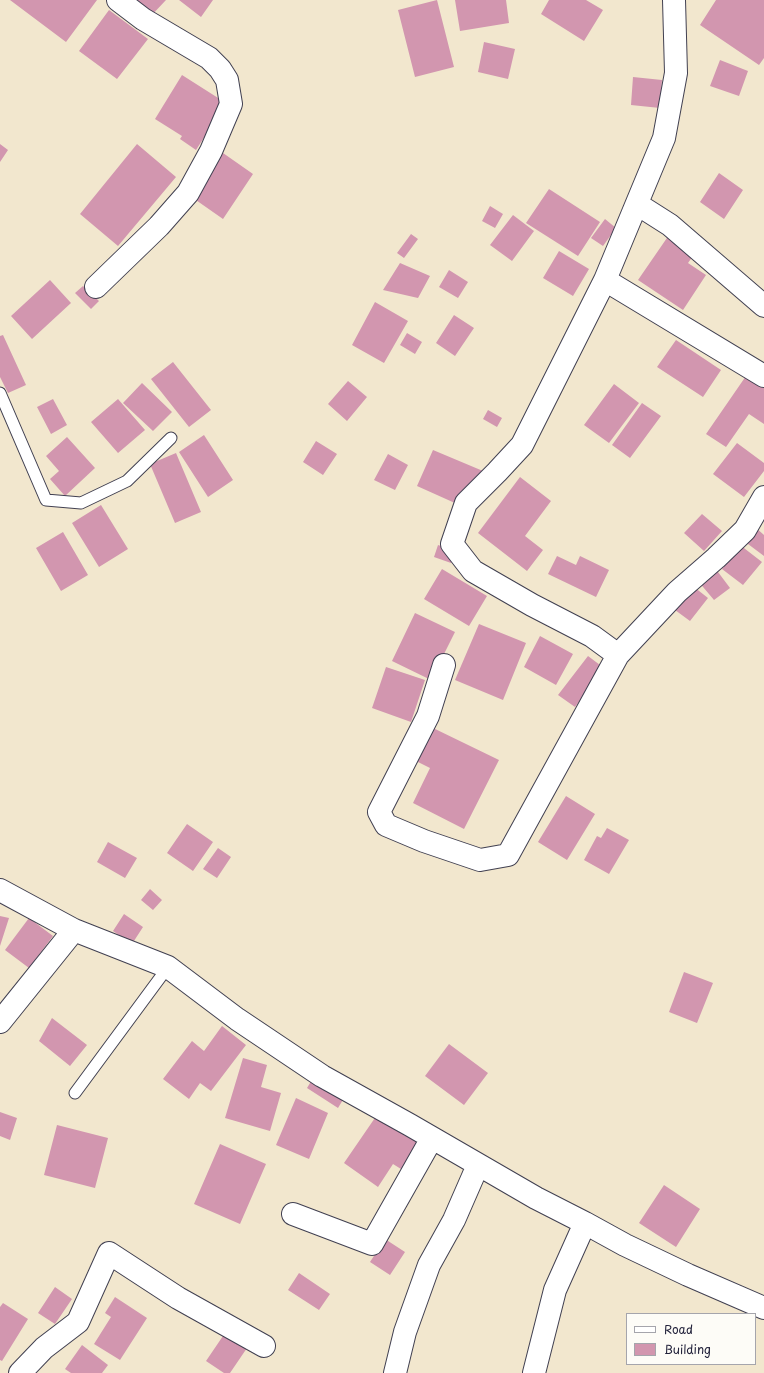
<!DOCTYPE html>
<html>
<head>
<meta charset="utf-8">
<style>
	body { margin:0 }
	#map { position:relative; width:764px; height:1373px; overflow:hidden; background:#f2e7ce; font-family:"Playpen Sans",sans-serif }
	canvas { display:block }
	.legend { position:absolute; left:626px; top:1313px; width:130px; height:52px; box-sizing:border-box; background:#fdfcf7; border:1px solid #a5a5ac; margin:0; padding:5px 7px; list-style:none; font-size:12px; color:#22223b }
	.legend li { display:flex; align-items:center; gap:8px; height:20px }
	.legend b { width:20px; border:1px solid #a5a5ac }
</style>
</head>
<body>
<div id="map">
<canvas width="764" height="1373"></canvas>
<ul class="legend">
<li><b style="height:5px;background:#fff"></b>Road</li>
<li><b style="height:11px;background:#d296af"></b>Building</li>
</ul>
</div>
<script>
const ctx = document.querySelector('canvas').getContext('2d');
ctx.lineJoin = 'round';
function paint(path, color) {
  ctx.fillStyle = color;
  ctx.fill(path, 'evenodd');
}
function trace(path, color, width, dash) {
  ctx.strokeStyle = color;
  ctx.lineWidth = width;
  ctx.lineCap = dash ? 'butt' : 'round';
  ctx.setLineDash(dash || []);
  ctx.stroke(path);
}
paint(new Path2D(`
	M10,0H97L66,42Z
	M131,0H166L150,17Z
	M179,0H213L201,17Z
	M437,0L454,67L415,77L398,10Z
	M455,0H506L509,23L460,31Z
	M549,0H586L603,10L584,41L541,14Z
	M716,0H764V58L759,65L700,25Z
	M109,10L148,39L117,79L79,51Z
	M484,42L515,49L508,79L478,72Z
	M720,60L748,71L739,96L710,86Z
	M182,75L226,103L196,150L180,139L182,136L155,119Z
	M633,77L662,80L660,108L631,105Z
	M0,144L8,150L0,162Z
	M137,144L176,177L118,246L80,214Z
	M223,153L253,174L223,219L193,198Z
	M719,173L743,190L724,219L700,202Z
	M549,189L600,222L578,256L526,223Z
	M490,206L503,214L495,228L482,221Z
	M513,215L534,231L512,261L490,245Z
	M605,219L616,228L603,246L591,238Z
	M411,234L418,239L404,258L397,253Z
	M669,235L695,253L688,263L706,275L683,310L638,280Z
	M559,251L589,269L573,296L543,278Z
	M400,263L430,276L418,298L383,290Z
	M449,270L468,282L458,298L439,287Z
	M50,280L71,303L32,339L11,316Z
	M83,286L99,301L91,309L75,293Z
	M375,302L408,321L384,363L352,345Z
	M454,315L474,328L455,356L436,343Z
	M407,333L422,342L415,354L400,345Z
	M3,335L26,385L8,393L0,377V336Z
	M676,340L721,370L703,397L657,367Z
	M173,362L211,410L189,427L151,379Z
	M746,376L764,388V424L749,414L726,447L706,434Z
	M348,381L367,397L347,421L328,404Z
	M142,383L172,412L153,431L123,403Z
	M614,384L639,403L609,443L584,425Z
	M53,399L67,425L51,434L37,407Z
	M118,399L145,430L118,453L91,422Z
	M642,403L661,416L630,458L612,445Z
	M488,410L502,418L497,427L483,419Z
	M204,435L233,480L208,497L179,452Z
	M67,437L95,468L65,496L50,479L59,471L46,456Z
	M316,441L337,454L323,475L303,462Z
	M737,443L764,463V471L744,497L713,474Z
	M433,450L483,471L466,508L417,486Z
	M176,453L201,512L175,523L150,464Z
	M388,454L408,465L395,490L374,480Z
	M520,477L551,501L525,536L543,550L527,571L478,533Z
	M101,505L128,549L99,567L72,523Z
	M702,514L722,531L704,551L684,533Z
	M755,527L764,535V556L744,541Z
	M63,532L88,575L61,591L36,548Z
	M438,545L455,551L451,563L434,557Z
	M740,545L762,562L743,585L722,569Z
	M557,556L576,565L580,556L609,570L596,597L548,574Z
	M715,568L730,588L714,600L698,581Z
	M442,569L487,596L469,626L424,599Z
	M694,587L708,598L690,621L675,610Z
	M415,613L455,632L431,680L392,661Z
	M479,624L526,643L503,700L455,680Z
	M540,636L573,654L556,685L524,667Z
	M588,656L604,668L575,707L558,695Z
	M386,667L425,680L411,722L372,708Z
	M431,727L499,760L464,829L413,803L430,768L414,760Z
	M566,796L595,814L567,860L538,842Z
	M187,824L213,842L193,871L167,853Z
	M607,828L629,840L609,874L584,860L597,836L601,838Z
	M108,842L137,858L125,878L97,862Z
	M218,848L231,857L217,878L203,869Z
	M150,889L162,900L153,910L141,900Z
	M124,914L143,927L132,944L113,931Z
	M0,916L9,918L0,946Z
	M29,918L53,936L29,968L5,950Z
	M684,972L713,983L697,1023L669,1012Z
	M52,1018L87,1045L70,1066L39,1041Z
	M222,1026L246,1045L211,1091L200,1083L189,1099L163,1079L192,1041L204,1051Z
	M449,1044L488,1073L464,1105L425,1076Z
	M243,1058L267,1065L261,1087L281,1093L270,1131L225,1118Z
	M313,1078L344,1098L338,1108L307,1088Z
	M296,1098L328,1113L309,1159L276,1145Z
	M0,1112L17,1118L10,1140L0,1136Z
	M379,1112L421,1141L401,1169L393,1164L378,1187L344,1163Z
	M57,1125L108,1138L95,1188L44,1175Z
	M220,1144L266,1164L240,1224L194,1204Z
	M664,1185L700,1209L676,1247L639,1223Z
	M385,1239L405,1252L390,1275L370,1262Z
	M299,1273L330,1294L319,1310L288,1290Z
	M55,1287L72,1299L55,1324L38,1313Z
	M115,1297L147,1318L120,1360L94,1344L111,1317L105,1313Z
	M3,1303L28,1319L2,1361L0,1360V1307Z
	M225,1333L247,1348L230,1373H224L206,1361Z
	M82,1345L108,1365L102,1373H71L65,1369Z`), '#d296af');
const service = new Path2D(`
	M0,393L46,500L81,503L127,481L171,438
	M75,1093L168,967`);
const minor = new Path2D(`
	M674,0L676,73L664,138L605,280L764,376
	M637,204L670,225L764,306
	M96,287L159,226L188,193L211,151L231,104L227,80L220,69L209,58L143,19L118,0
	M618,655L677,592L716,558L745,530L764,497
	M444,665L428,716L379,812L386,825L424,841L480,860L508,855L618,655L592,636L532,605L473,571L452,544L466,503L497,472L522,445L605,280
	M0,890L74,930L168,967L237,1019L322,1076L410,1125L536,1198L585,1223L625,1245L688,1275L764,1308
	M0,1022L74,930
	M293,1214L372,1244L432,1138
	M20,1373L44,1348L78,1322L109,1253L178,1298L264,1346
	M395,1373L405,1332L429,1265L454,1220L478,1165
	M534,1373L555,1290L585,1223`);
trace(service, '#414051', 13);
trace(minor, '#414051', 24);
trace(service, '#fff', 11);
trace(minor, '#fff', 22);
</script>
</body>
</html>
